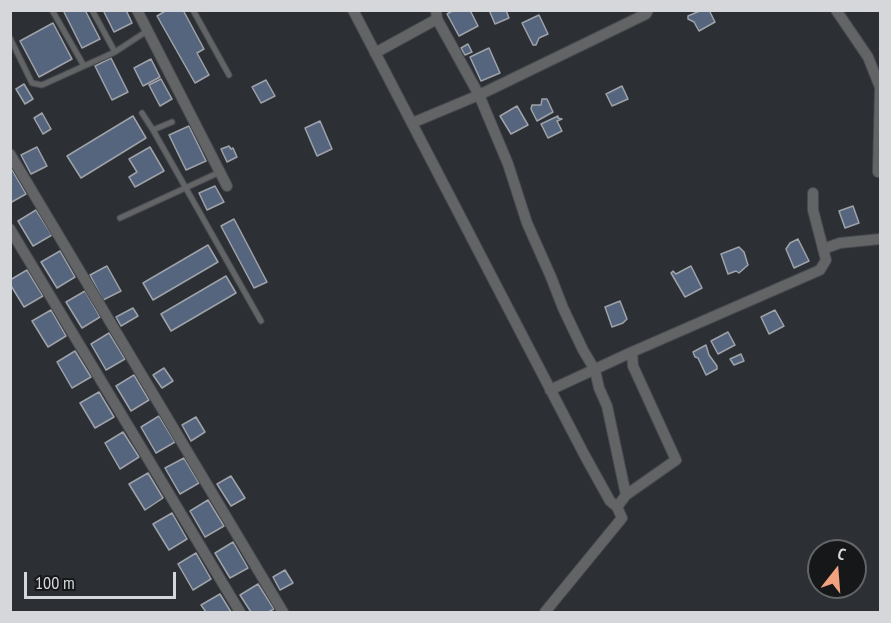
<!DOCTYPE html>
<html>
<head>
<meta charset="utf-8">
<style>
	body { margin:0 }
	#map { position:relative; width:891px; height:623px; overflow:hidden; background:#2c2f34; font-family:"PT Sans Narrow",sans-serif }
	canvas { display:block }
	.frame { position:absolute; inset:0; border:12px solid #d5d7da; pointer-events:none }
	.north { position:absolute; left:807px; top:539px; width:60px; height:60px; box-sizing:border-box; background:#161719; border:2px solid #626466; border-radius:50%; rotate:17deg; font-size:16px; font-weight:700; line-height:24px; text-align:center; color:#d5d7da }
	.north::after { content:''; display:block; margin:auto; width:21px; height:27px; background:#f1a17d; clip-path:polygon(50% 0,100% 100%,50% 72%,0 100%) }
	.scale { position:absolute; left:24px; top:572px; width:152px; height:27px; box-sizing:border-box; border:3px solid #d5d7da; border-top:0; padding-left:8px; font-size:18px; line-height:21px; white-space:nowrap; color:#d5d7da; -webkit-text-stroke:4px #161719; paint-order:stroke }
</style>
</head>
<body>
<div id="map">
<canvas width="891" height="623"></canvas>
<div class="frame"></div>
<div class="north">С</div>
<div class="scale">100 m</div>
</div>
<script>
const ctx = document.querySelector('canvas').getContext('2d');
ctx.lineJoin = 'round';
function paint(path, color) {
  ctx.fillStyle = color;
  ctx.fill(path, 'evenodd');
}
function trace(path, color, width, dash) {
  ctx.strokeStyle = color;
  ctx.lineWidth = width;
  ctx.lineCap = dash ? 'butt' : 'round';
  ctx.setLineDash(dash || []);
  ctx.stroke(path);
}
const building = new Path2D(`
	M63,10H85L100,39L82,48Z
	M103,10H126L132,23L114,32Z
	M167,10H183L204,49L197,53L209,75L195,83L157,16Z
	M454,10H470L478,26L459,36L447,14Z
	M489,10H506L509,18L495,24Z
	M702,10H709L715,22L699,31L694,22L688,19V16Z
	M539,15L548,34L539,38L536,45H533L522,23Z
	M53,23L72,59L39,77L20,41Z
	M468,44L472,52L465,55L461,48Z
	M489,48L500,73L481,81L470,57Z
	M111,58L128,92L112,100L95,66Z
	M151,59L160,77L143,86L134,68Z
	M161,79L172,99L160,106L149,85Z
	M266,80L275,96L261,103L252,87Z
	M24,84L33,99L25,104L16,89Z
	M622,86L628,99L612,106L606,94Z
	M542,99H547L553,112L537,121L531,109L532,105H541Z
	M517,106L528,125L511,134L500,116Z
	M42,113L51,129L43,134L34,118Z
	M133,116L146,138L81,178L67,156Z
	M558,116V118L562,119L557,121L562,131L548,138L541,124Z
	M320,121L332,149L317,156L305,128Z
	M189,126L206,161L186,170L169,135Z
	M229,146L231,149L233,148L237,157L227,162L221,149Z
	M37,147L47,166L31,174L21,155Z
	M150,147L164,171L135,187L129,177L137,172L129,159Z
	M11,168L26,194L10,203V169Z
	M215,186L224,202L207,210L199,193Z
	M853,206L859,223L845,228L839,211Z
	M36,210L52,235L33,246L18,221Z
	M234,219L267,282L254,288L221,226Z
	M798,239L809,261L794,268L786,249L790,243Z
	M208,245L218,262L153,300L143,283Z
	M739,247L744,252L748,265L739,273L736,271L728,274L721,254Z
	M60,251L75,277L57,288L41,262Z
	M107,266L121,291L103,300L90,275Z
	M691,266L702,288L685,297L671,273L673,271L676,274Z
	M27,270L43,296L24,307L10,284V280Z
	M226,276L236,293L171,331L161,314Z
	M85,291L100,317L82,328L66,302Z
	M620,301L627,319L623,323L612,327L605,307Z
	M133,308L138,316L121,326L116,317Z
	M51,310L66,336L48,347L32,321Z
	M775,310L784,326L769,334L761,317Z
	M728,332L735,345L718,354L711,341Z
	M109,333L125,359L106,370L91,344Z
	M706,345L709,355L717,366V369L706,375L698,358L695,357L693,352Z
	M75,351L91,377L72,388L57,362Z
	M741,354L744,361L734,365L730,359Z
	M164,368L173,381L162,388L153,375Z
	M134,375L149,400L131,411L116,386Z
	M99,392L114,417L95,428L80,403Z
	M159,416L175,442L156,453L141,427Z
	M196,417L205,432L191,441L182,425Z
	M123,432L139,457L120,469L105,443Z
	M184,458L199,483L180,494L165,468Z
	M148,473L163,498L145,510L129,484Z
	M231,476L245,498L231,506L217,484Z
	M208,500L224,526L205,537L190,511Z
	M172,513L187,539L169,550L153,524Z
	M233,542L248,568L230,578L215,553Z
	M196,553L211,579L193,590L178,564Z
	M285,570L293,583L280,590L273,577Z
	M258,584L274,609L268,612H251L240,595Z
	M220,594L231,612H206L201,605Z`);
paint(building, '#55657e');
trace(building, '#9fa3a9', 1.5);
const lane = new Path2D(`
	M52,10L84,66
	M92,10L115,52
	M193,10L229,75
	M10,38L32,83L42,85L115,52L147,31
	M142,113L153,130
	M172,122L153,130L261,321
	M120,218L220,172`);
const street = new Path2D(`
	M137,10L227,186
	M353,10L585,456L610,501L617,507L622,518L545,612
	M836,10L868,57L880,87
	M375,53L437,19L436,10
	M412,123L479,95L437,19
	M10,154L283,612
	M878,172L880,90
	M10,229L240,612
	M823,249L840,243L880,239
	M550,390L632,352
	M626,495L676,460L633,366L632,352L820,270L826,260L813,210V193
	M617,507L626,495L607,406L599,388L595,370L583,350L563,308L551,277L527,223L508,164L479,95L646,14L648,10`);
trace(lane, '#474a4f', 7);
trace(street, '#474a4f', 12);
trace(lane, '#626466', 5);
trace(street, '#626466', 10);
</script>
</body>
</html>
